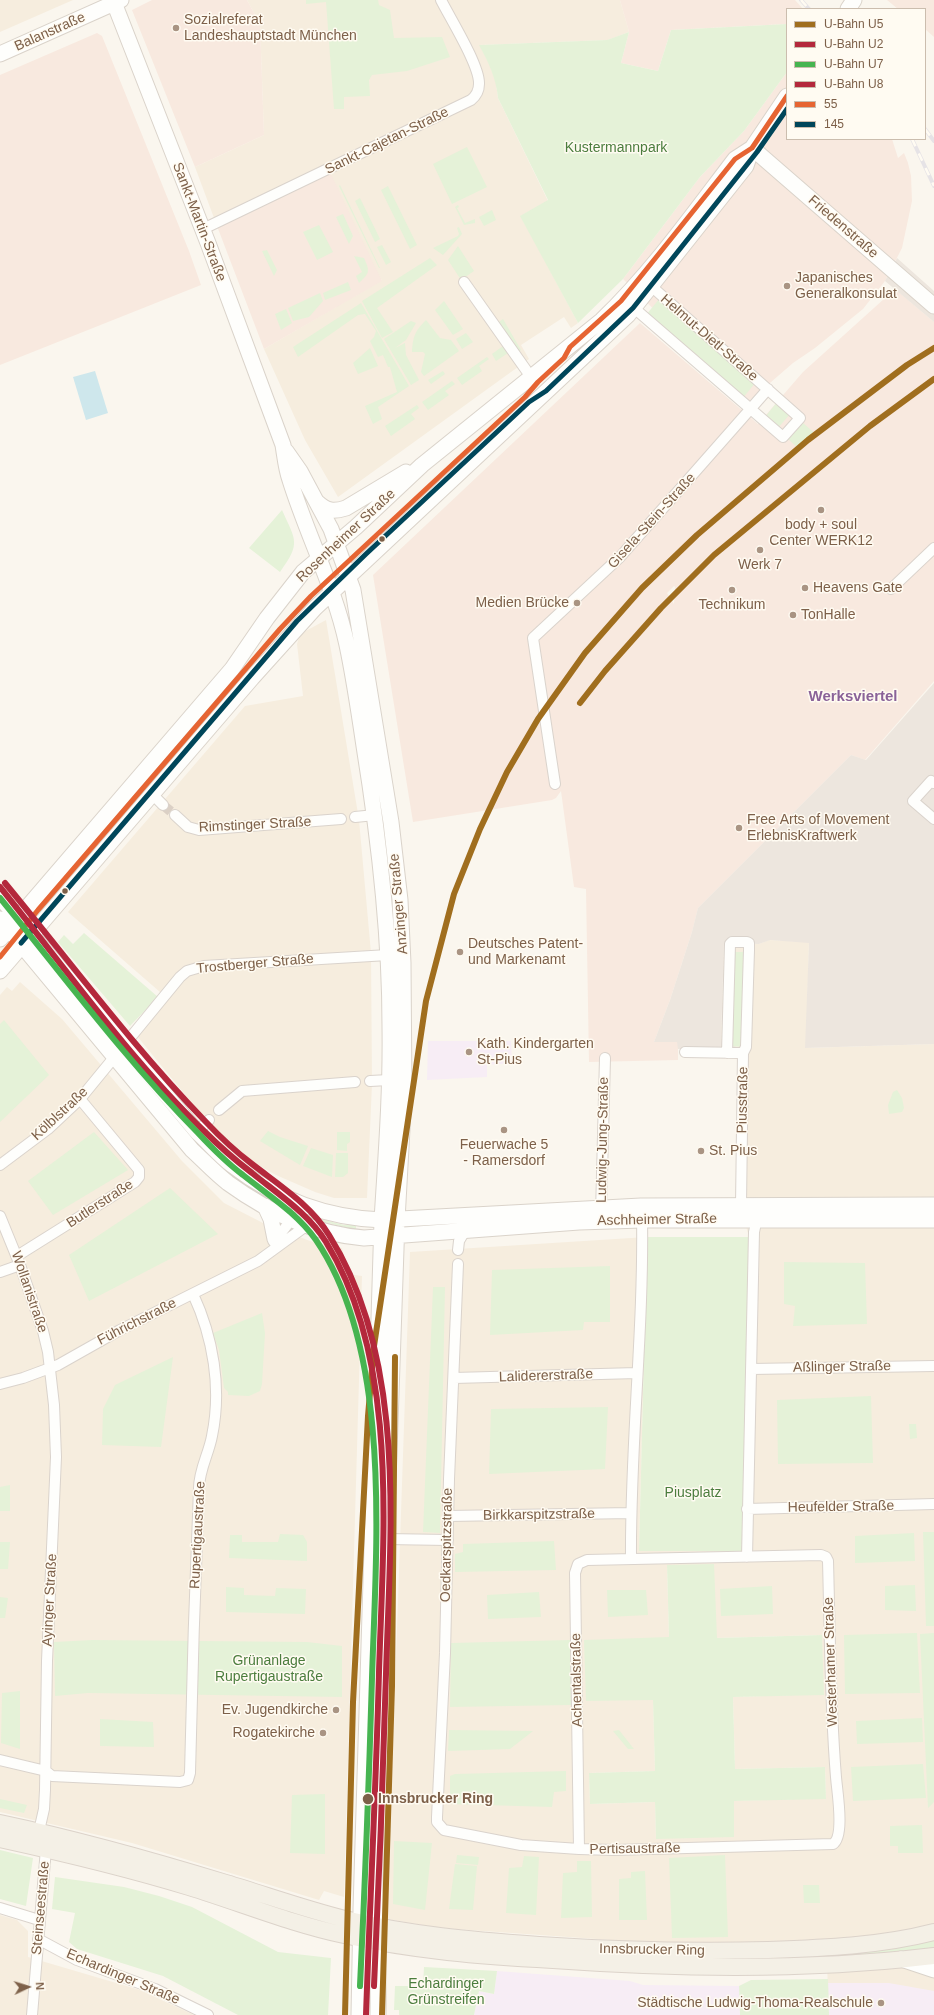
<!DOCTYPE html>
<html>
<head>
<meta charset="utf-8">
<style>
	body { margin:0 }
	#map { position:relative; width:934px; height:2015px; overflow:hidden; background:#faf6ee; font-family:Helvetica,sans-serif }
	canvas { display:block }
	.legend { position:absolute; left:786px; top:8px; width:140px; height:132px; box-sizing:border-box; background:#fffbf2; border:1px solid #cbbdae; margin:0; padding:5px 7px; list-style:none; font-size:12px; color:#7d6049 }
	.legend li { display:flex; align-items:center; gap:8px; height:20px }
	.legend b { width:20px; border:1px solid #cbbdae }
	.north { position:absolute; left:8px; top:1967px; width:40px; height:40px; -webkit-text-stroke:3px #fffbf2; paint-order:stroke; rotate:86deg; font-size:11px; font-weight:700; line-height:16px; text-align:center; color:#7d6049 }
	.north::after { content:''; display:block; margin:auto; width:14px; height:18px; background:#7d6049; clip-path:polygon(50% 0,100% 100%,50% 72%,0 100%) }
</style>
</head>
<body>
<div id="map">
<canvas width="934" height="2015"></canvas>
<ul class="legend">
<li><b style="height:5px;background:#a06e1e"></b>U-Bahn U5</li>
<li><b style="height:5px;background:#b4283c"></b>U-Bahn U2</li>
<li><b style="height:5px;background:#46b450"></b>U-Bahn U7</li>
<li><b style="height:5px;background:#b4283c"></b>U-Bahn U8</li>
<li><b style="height:5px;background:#e66432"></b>55</li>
<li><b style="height:5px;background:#00465a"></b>145</li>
</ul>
<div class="north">N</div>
</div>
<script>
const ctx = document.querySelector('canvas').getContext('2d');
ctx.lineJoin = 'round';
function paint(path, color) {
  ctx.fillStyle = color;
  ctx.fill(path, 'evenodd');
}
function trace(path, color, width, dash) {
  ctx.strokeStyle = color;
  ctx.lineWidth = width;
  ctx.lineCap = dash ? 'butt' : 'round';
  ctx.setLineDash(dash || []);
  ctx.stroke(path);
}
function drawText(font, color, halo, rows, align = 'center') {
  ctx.font = font + ' Helvetica,sans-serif';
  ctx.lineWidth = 3;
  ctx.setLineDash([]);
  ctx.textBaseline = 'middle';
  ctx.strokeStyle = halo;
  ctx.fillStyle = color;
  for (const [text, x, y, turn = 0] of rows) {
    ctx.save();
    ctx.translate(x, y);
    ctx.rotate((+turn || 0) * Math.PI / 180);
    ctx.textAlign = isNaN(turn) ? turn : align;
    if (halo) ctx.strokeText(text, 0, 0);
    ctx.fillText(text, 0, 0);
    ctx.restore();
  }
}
paint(new Path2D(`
	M0,0H73L0,32Z
	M247,0H620L629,32L608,40L480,45L491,66L496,83L498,98L548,201L521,216L578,323L571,328L564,317L521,345L529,359L338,497L305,440L264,349L382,280L217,226L195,167L264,135L260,24Z
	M326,620L359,820L371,953L372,1084L367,1198H334L315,1192L276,1175L244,1157L209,1124L137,1036L168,999L68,912L245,706L303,696L297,644L300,634Z
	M769,940L809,942L806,1048L934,1044V2015H829L826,1939L775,1942H639L441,1928L387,1919L410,1252L647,1237L639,1550L744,1551L749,1237L742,1212L745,1049L721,1042L724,943L759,944ZM667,1565L716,1638L822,1635L823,1694L733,1697L735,1769L825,1767L826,1798L733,1801L656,1839L655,1802L590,1804L589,1773L655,1771L653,1699L669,1637Z
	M20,982L62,1019L182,1161L224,1203L263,1223L310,1241L342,1248L348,1274L362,1276L344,1897L324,1891L319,1900L132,1843L0,1812V995L7,987L12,991Z
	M0,1915L17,1920L28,1931V1957L140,1990L194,2015H0Z`), '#f6edde');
paint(new Path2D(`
	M152,0H247L260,24L264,135L195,167L132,10Z
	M620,0H795L803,9H787V24L671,30L658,71L621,63L629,32Z
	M887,0H934V37L925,29V9H898Z
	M97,33L102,36L189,251L201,285L0,365V75Z
	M787,72V139H892L898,158L904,153L908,163L911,176L912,201L902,248L885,281L863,309L815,348L793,363L748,402L623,279L700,177L744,131Z
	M329,170L382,281L264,349L217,226Z
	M895,289L934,322V681L865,760L851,755L698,908L692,932L670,1000L654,1042H678V1060L589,1062L586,889L574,887L561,791L556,798L552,800L413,822L373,575L640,323L758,424L803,372ZM674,586L675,587L674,604L667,593Z`), '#f8e9df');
paint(new Path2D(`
	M897,258L934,291V322L885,281Z
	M934,683V1044L805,1048L809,943L770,940L759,944L724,943L721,1042L745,1049H678L677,1042H654L670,1000L692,932L698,908L851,755L866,760Z`), '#ede6de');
paint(new Path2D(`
	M428,1041H511L512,1063L487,1065V1077L427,1080Z
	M497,1971L630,1981L643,1985L739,1986L740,2015H474L479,1991L494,1994Z
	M828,1983H889L934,1991V2015H829Z`), '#f7edf5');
paint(new Path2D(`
	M306,0H378L379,5L390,10L394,38L442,37L450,57L407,71L372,75L369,80L370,96L344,97V109H334L326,2L306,4Z
	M787,24V72L744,131L700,177L623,279L578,323L520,216L548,200L498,98C496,78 489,63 479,45L607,40L629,32L621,63L658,71L671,30Z
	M467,147L487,187L452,204L433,164Z
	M340,185L380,268H379L339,186Z
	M388,186L417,245L410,249L381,190Z
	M360,198L380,239L375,242L355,201Z
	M458,205L459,207L457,208L465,223L475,219V223L464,225L455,207Z
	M492,210L496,220L484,226L479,217Z
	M343,214L353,236L349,244L336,217Z
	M319,225L333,252L317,260L303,232Z
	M459,227L462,234L443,255L433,248L458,236L459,234L457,228Z
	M382,245L391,262L386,265L377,247Z
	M458,246L474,271L461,280L448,260Z
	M267,250L277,270L274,276L262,251Z
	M354,256L364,258C370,271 370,273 359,283L356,276L362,272Z
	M430,258L437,265L377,308L393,332L382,338L362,301Z
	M348,282L351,290L325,300L323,293Z
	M320,293L323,301L309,317L293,321L288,308Z
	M660,298L756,382L742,399L646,315Z
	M444,301L463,329L453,335L435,310Z
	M361,303L409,386L378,407L382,419L373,424L365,406L397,392L390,367H388L383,355L378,357L370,341L374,337L376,331L365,314L358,315L298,357L293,347Z
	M286,309L292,323L281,330L275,314Z
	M503,319L521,350L518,352L496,324Z
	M426,320L440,338L451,340L459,351L424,376L421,372L425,354L423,352H412C413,336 415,331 426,320Z
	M411,321L416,323L406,340L395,348L405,343L406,355L419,380L411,385L384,339Z
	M466,333L473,342L462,349L456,339Z
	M503,346L508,353L496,361L492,354Z
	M370,348L378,366L358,374L353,363Z
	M487,357L489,359L479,366L482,371L462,385L457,378Z
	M443,371L445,374L431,384L428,380Z
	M452,381L455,384L445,391L449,395L428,410L422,402Z
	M778,401L791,413L777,429L764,418Z
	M417,405L419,408L411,414L415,419L391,436L385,426Z
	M803,423L818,436L799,449L788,439Z
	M282,510C296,541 301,543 280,572L249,548Z
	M84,933L158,997L130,1026L58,942L64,935L73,944Z
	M733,952H747L744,1047L730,1046Z
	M4,1020L49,1075L0,1122V1024Z
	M128,1061L175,1112L292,1206V1210L288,1211L252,1192L212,1161L127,1064Z
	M897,1090L902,1098L904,1108L902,1112L889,1114L888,1105L893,1092Z
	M268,1131L280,1137L308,1146L300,1165L260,1141Z
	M94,1132L128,1170L53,1215L28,1181Z
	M337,1132H350V1142L347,1144V1151L337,1150Z
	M311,1148L333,1155L332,1177L303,1166Z
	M336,1153H348V1173L343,1177H335Z
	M170,1188L218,1234L89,1301L69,1255Z
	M305,1215L344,1225L356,1223V1230L309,1218L304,1217Z
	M647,1237H749L744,1551H639Z
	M784,1262L865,1263L867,1324L793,1326L795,1306L784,1304Z
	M610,1266V1322H584L583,1330L490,1335L492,1270Z
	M433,1287H445L440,1533L423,1532Z
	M262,1313L265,1333L262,1384L260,1391L249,1396L228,1395V1392L224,1388L219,1350L213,1333Z
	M173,1357L161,1447L102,1445L103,1409L115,1385Z
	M871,1396L873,1463L778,1464L777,1400Z
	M608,1407L605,1469L489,1474L491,1409Z
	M909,1424H916L917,1438L910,1439Z
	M10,1485V1511H0V1487Z
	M923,1532H934V1626H926Z
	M914,1533L915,1561L855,1563V1536Z
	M280,1534L303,1535L307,1542V1561L229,1558L230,1535H242V1542H278Z
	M554,1541L556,1570L455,1572V1554L463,1552V1544Z
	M0,1542H10L8,1569H0Z
	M714,1564L717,1638L822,1635L824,1695L733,1697L735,1769L825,1767L826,1799L734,1801V1837L656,1839L655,1802L590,1804L589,1773L655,1771L653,1700L586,1701L584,1640L669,1637L667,1565Z
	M915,1585L916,1611L885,1610V1586Z
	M772,1586L773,1614L721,1616L720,1589Z
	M226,1587L244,1588V1595L275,1596L276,1588L306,1589L305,1614L226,1612Z
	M607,1590H646L648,1615L608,1617Z
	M539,1592L541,1617L488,1619L487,1595Z
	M0,1597L8,1598L5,1618H0Z
	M917,1633L920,1693L845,1694L844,1635Z
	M934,1633V1802L928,1808L920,1634Z
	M92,1640L307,1642L342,1646V1697L88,1693L55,1696L54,1642Z
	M570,1640L571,1705L450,1707L451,1643Z
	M20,1691V1749L1,1743L2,1693Z
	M922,1718L923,1742L857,1744L856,1721Z
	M100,1719L153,1722L154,1747L100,1746Z
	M449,1730L533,1731L510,1749L448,1751Z
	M619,1730L634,1749H628L613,1731Z
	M923,1764L926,1798L853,1801L851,1767Z
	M566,1771V1791L554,1792L552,1807L450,1804V1776L455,1774Z
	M325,1794V1854L290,1853L292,1795Z
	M0,1799L27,1805L24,1813L0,1808Z
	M922,1825L923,1853H898V1846H890V1826Z
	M394,1841L432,1843L425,1910L393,1904Z
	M0,1850L33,1858L26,1906L0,1899Z
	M457,1855L479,1857L478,1865L456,1863Z
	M725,1855L728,1937L672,1938L669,1858Z
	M524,1856L539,1857L536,1915L506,1913L509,1868L522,1867Z
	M577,1861H591L592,1917L561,1918L563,1873L577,1872Z
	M455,1864L477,1866L473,1910L449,1909Z
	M645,1871L647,1920H619V1879L631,1878V1872Z
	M55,1877L124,1887L159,1896L192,1907L278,1952L331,1958L328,2015H238L163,1976L77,1949L69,1942L75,1913L52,1909Z
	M803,1885H819L820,1903H804Z
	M934,1938V1949L863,1957L691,1961L585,1954Z
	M424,1967L497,1971L494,1994L479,1991L474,2015H399V2010H394L395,1986H423Z
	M828,1979L829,2015H740L739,1986L751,1980Z`), '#e5f2d8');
paint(new Path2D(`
	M95,371L108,413L86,420L73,377Z`), '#cee7ec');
trace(new Path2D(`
	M163,805L175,815`), '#dbd0c5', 10, [10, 5]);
const street = new Path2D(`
	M203,229L471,100C476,96 479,90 479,84C480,66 450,18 441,0
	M464,282L531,377
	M634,308L783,437L800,418L651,286
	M891,589L934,548
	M934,783L931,781L913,801L934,819
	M555,784L533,638L620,557L768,389
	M152,794L163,805
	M175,815L188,827L199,830L341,819
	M355,817L375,815
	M685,1052L743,1053
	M727,1053L730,944L732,942H747L749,943V950L746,1047L743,1053L741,1205
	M370,1081L389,1080
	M219,1110L242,1091L355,1082
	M197,1132L209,1120
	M0,1165L48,1129L80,1099L180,977L187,971L204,966L388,955
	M601,1213L605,1058
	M0,1216L20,1265L43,1331L48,1352L54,1405L56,1457L47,1661L45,1790L44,1809L39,1831
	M274,1242L291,1220
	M458,1250L459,1241L465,1231
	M17,1256L135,1182L139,1177V1170L80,1099
	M458,1264L449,1479L445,1653L437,1817V1822L444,1830L521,1845L579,1849L614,1850L833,1844C845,1836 837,1791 836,1777C830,1705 830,1633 828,1561L826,1557L821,1555L587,1560L578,1564L575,1573L579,1849
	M0,1272L20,1265
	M751,1369L934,1366
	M454,1378L637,1373
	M0,1384L23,1378L58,1365L120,1330L258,1261L306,1226
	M747,1509L934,1504
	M448,1516L631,1513
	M386,1539L448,1540
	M747,1557L754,1232L758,1214
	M631,1559C630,1444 644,1330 642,1215
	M0,1760L46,1771L52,1776L180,1782L188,1780L190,1773C192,1678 195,1583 199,1488C199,1470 209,1453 212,1436C222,1388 213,1337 193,1294
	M0,1908L39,1920
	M38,1939L77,1960L155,1989L208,2015
	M32,2015L46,1849`);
const secondary = new Path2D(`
	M113,0L208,243L283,445C285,457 286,469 290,480C307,535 335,588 347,645C354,678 359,712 364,746C379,839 390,932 390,1026C391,1091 386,1156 382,1220L361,1909L359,2015
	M848,9L854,0
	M0,54L121,0
	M752,148L934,306
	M286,451L300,471L331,529L353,590L391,822L400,900L403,963L404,1093L397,1220L386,1539L383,1578C380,1671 375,1764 375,1857C374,1910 379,1962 378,2015
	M317,502C327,511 333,512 346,508L406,472
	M0,897L197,1132C209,1143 220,1156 232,1165C276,1199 326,1218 382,1220L641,1206L934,1205
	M0,919L192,1150C204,1161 215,1173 228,1183C268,1212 314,1234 364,1238L579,1222L642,1220H934
	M0,939L232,669L267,618L303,572L356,527L422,465L602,320C652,272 693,214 735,159L752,148
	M0,971L252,678L315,608L628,315L746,166L752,148L787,96
	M265,1206L271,1219L275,1239
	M901,1959L934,1970`);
const primary = new Path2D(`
	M0,1823C76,1839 151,1860 226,1883C266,1895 305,1909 345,1919C409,1935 474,1940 539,1945C615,1950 691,1952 768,1950C824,1948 880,1946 934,1932
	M0,1839C64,1853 127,1868 189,1887C241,1903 292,1924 344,1935C413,1951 482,1956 553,1960C679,1969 809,1971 934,1956`);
trace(street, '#dad3cc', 12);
trace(secondary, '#dad3ca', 17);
trace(primary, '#dcd3ca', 18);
trace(street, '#fefefc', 10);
trace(secondary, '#fefefc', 15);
trace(primary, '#f4f0e6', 16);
const rail = new Path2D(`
	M801,0L809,9
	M925,129L934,141
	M912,139L934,186`);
trace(rail, '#e6e3e6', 4);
trace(rail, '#fffbf2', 2.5, [8]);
trace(new Path2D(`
	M0,957L38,910L280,629L311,596L525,397L538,382L564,358L570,347L621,301L735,159L752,148L787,96`), '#e66432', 5);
trace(new Path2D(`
	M21,943L297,621L366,554L529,402L546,391L633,308L757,152L787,109`), '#00465a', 5);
trace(new Path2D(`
	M580,703L605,671L661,608L714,555L870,426L934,379
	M345,2015L353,1702L368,1416L374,1346L426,1001L454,894L480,829L507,772L538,719L585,653L642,588L697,535L808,440L907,365L934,348
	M382,2015L392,1686L395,1357`), '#a06e1e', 6);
trace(new Path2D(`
	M0,887C66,969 128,1057 204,1131C219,1146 235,1160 252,1173C278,1194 308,1213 326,1242C400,1362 383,1536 379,1672C376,1786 370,1901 366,2015`), '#b4283c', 6);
trace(new Path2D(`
	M0,898C65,978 126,1060 198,1133C212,1148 227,1163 243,1175C268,1195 297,1213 316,1240C393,1353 376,1547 372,1678C369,1781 365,1883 360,1986`), '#46b450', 6);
trace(new Path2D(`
	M5,883C71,963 133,1047 206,1122C220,1137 235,1151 252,1164C279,1185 311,1205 329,1235C408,1361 390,1533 386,1674C383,1778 379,1882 374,1986`), '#b4283c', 6);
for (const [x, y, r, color] of [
	[176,28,4,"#a99483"],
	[787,286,4,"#a99483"],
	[821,510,4,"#a99483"],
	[382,539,3.5,"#7d6049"],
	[760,550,4,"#a99483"],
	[805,588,4,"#a99483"],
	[732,590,4,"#a99483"],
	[577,603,4,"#a99483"],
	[793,615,4,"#a99483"],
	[739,828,4,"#a99483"],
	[65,891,3.5,"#7d6049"],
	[460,952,4,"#a99483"],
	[469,1052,4,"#a99483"],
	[504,1130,4,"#a99483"],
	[701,1151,4,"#a99483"],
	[336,1710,4,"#a99483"],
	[323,1733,4,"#a99483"],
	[368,1799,6,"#7d6049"],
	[881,2003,4,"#a99483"]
]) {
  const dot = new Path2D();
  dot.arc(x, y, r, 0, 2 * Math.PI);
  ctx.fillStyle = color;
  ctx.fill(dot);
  trace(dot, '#fffbf2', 1.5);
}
drawText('14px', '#7d6049', '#fffbf2', [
	["Sozialreferat",184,20],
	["Landeshauptstadt München",184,36],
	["Japanisches",795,278],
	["Generalkonsulat",795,294],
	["body + soul",821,525,"center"],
	["Center WERK12",821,541,"center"],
	["Werk 7",760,565,"center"],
	["Heavens Gate",813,588],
	["Medien Brücke",569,603,"right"],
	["Technikum",732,605,"center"],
	["TonHalle",801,615],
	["Free Arts of Movement",747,820],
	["ErlebnisKraftwerk",747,836],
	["Deutsches Patent-",468,944],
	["und Markenamt",468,960],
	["Kath. Kindergarten",477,1044],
	["St-Pius",477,1060],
	["Feuerwache 5",504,1145,"center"],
	["- Ramersdorf",504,1161,"center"],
	["St. Pius",709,1151],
	["Ev. Jugendkirche",328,1710,"right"],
	["Rogatekirche",315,1733,"right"],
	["Städtische Ludwig-Thoma-Realschule",873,2003,"right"]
], 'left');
drawText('14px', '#7d6049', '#fffbf2', [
	["Balanstraße",50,32,-24],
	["Sankt-Cajetan-Straße",387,141,-26],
	["Sankt-Martin-Straße",199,222,69],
	["Friedenstraße",843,227,41],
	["Helmut-Dietl-Straße",709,338,41],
	["Gisela-Stein-Straße",652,521,-48],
	["Rosenheimer Straße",346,536,-43],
	["Rimstinger Straße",255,825,-3],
	["Anzinger Straße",399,904,-95],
	["Trostberger Straße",255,964,-5],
	["Piusstraße",743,1100,-89],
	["Kölblstraße",60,1114,-43],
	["Ludwig-Jung-Straße",603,1140,-89],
	["Butlerstraße",100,1204,-33],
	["Aschheimer Straße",657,1220,-1],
	["Wollanistraße",29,1292,71],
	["Führichstraße",137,1322,-27],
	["Aßlinger Straße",842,1367,-1],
	["Lalidererstraße",546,1376,-2],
	["Heufelder Straße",841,1507,-1],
	["Birkkarspitzstraße",539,1515,-1],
	["Rupertigaustraße",198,1535,-87],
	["Oedkarspitzstraße",447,1545,-89],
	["Ayinger Straße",50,1600,-87],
	["Westerhamer Straße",831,1662,-92],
	["Achentalstraße",577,1680,-91],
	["Pertisaustraße",635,1849,-1],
	["Steinseestraße",41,1908,-85],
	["Innsbrucker Ring",652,1950,1],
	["Echardinger Straße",123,1977,23]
]);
drawText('14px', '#4b7d3d', '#fffbf2', [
	["Kustermannpark",616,148],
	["Piusplatz",693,1493],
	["Grünanlage",269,1661],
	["Rupertigaustraße",269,1677],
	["Echardinger",446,1984],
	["Grünstreifen",446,2000]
]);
drawText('bold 14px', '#7d6049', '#fffbf2', [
	["Innsbrucker Ring",378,1799]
], 'left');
drawText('bold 15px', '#8a6298', '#fffbf2', [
	["Werksviertel",853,697]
]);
</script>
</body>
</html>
